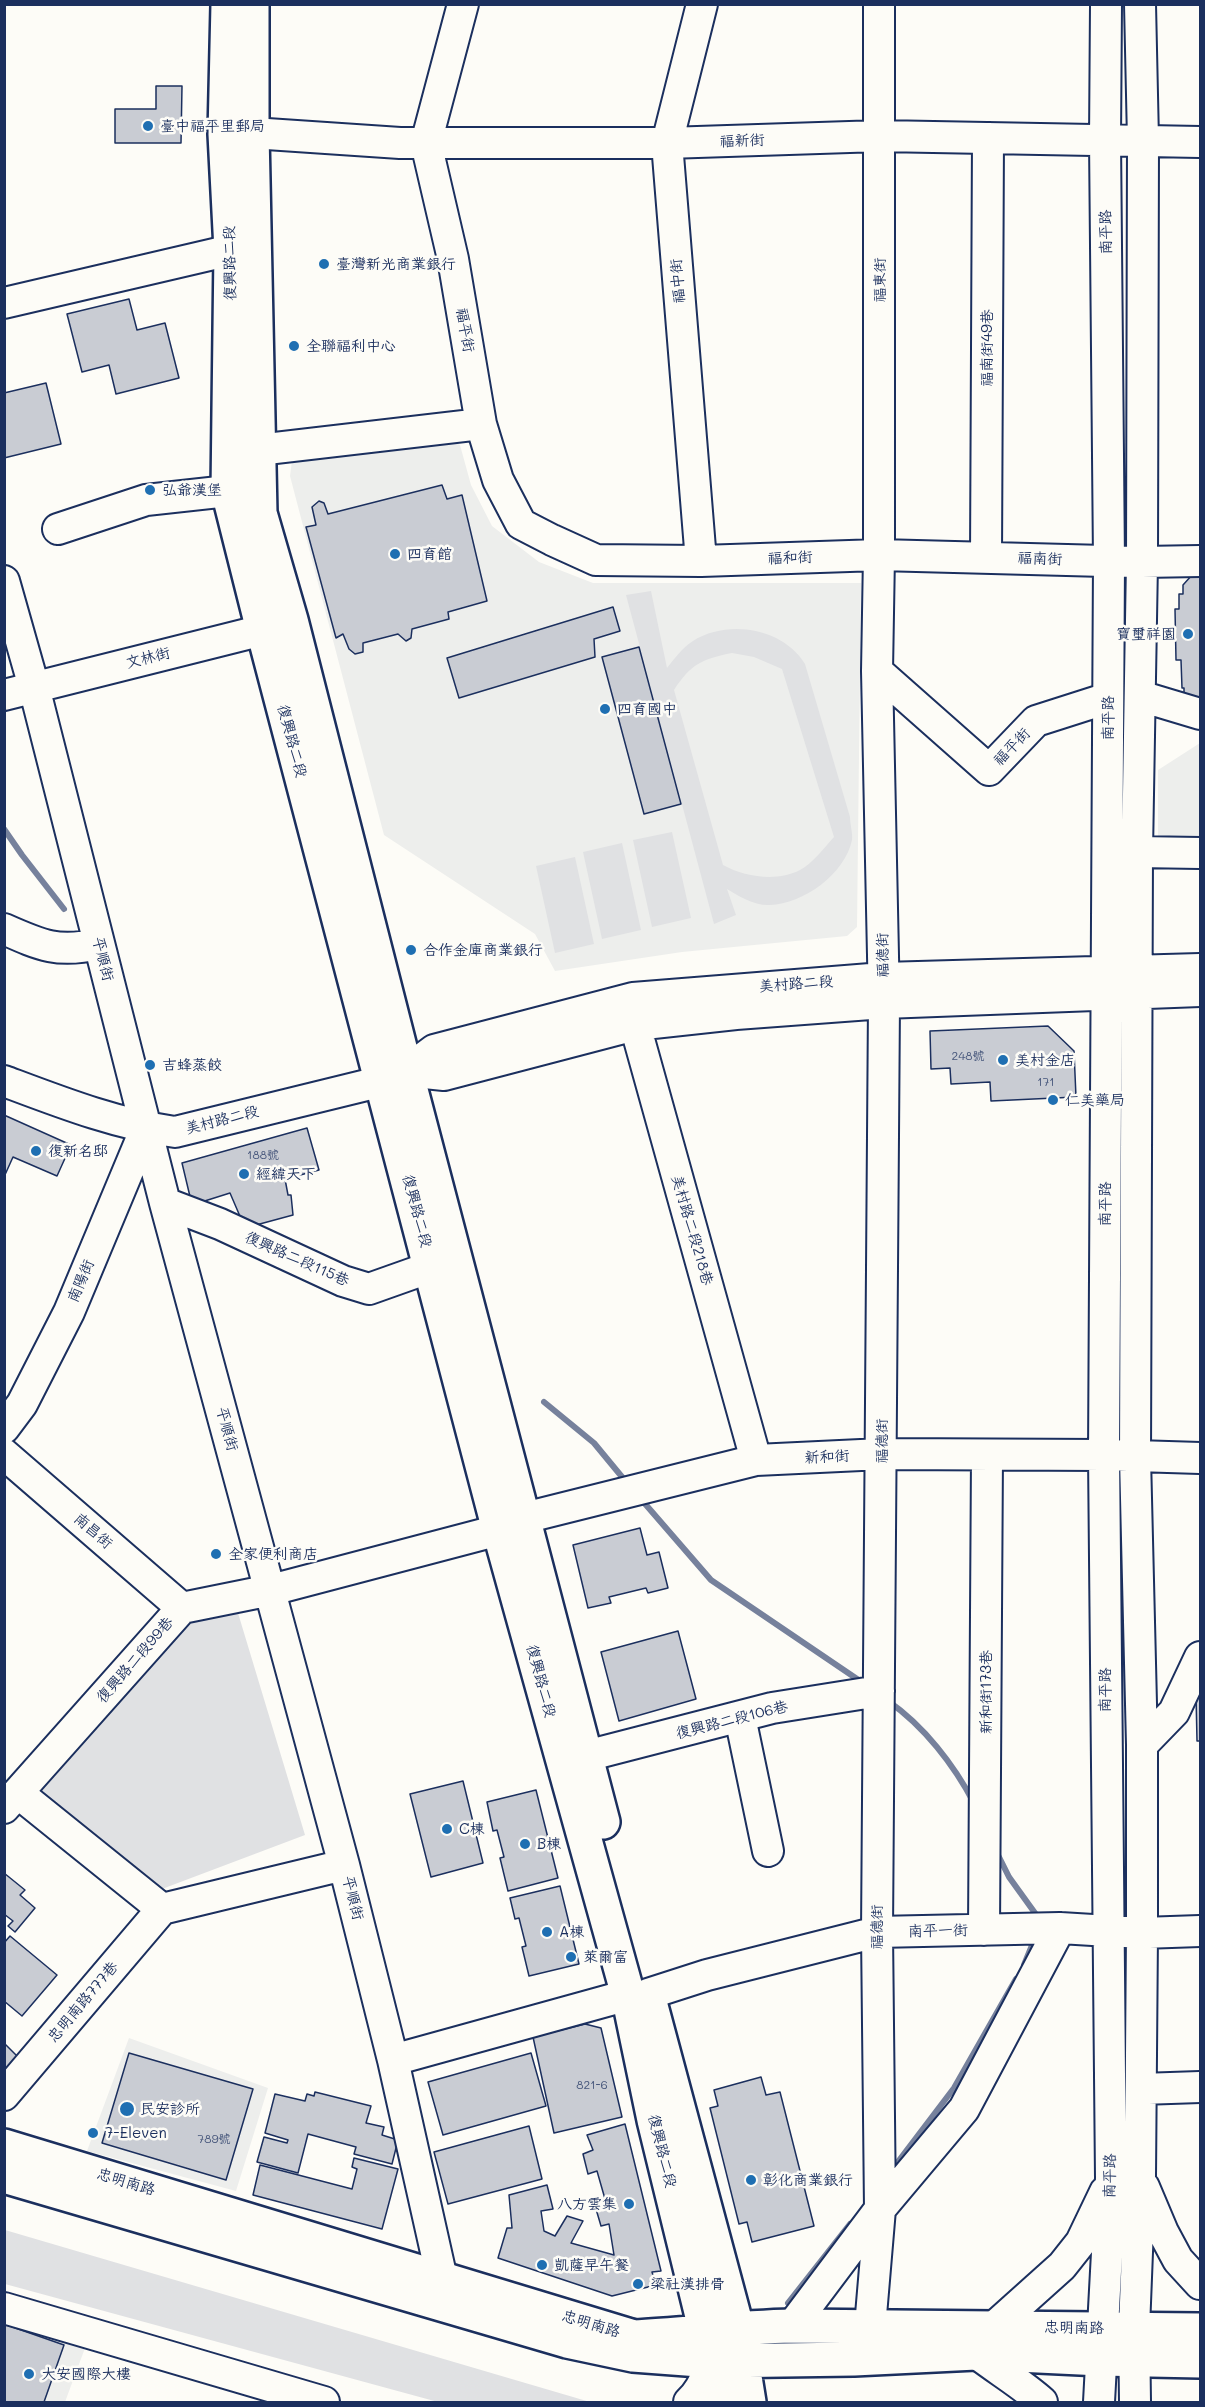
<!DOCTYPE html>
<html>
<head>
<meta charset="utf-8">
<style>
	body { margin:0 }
	#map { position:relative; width:1205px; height:2407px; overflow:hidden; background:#fdfcf7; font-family:Mali,sans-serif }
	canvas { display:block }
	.frame { position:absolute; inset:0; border:6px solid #1b2f5e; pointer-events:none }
</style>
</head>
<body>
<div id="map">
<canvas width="1205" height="2407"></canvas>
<div class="frame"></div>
</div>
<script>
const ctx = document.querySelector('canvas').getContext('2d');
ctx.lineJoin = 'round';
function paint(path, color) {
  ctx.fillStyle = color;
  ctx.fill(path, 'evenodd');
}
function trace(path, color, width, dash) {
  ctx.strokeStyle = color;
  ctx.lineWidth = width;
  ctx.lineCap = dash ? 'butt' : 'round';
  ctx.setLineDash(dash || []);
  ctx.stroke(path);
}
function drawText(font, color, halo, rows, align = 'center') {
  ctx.font = font + ' Mali,"LXGW WenKai TC",sans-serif';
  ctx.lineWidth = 5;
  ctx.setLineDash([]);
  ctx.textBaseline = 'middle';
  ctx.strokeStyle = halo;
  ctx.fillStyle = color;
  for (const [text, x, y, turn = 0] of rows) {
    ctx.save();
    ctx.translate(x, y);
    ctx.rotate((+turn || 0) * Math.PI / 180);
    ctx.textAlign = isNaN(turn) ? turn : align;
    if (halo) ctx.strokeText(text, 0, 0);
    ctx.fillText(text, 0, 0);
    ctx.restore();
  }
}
paint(new Path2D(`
	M442,435L460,445L471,485L492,526L539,562L593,583H861L857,927L847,936L682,952L555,971L535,934L384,835L290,476L293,453Z
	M1200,743V841L1158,843V770Z
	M129,2038L268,2088L236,2191L87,2151Z
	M5,2321L85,2348L65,2402H5Z`), '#edeeec');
paint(new Path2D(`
	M651,591L667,668C675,658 682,648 693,641C728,619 783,628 805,664L850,817C850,824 853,834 852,840C845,874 803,904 770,905C755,906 738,896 727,889L736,915L714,924L626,595ZM732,653L754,657L782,669L834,837C825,847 812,864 800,870C777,882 745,877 723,865L674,690C691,664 702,659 732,653Z
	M672,832L691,918L652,927L633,840Z
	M622,843L641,930L602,939L583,852Z
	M575,857L594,944L555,953L536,866Z
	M238,1613L305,1835L154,1892L32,1789L184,1621Z
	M5,2230L590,2402H438L5,2284Z`), '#e0e1e3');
trace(new Path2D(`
	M4,829L22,855L64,909
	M544,1402L594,1443L627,1483
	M640,1498L711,1580L863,1683
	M888,1701C924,1726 954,1765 974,1803
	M997,1853L1009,1877L1040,1920
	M1024,1965L1035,1938
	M891,2171L954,2088L1016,1979
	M788,2303L850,2224`), '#76819c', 6);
const building = new Path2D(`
	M156,86H182L181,143H115V109H156Z
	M129,299L137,330L165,323L179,378L116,394L109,365L82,372L67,314Z
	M46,383L61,444L4,458V393Z
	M442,485L447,499L462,495L487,601L448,612L449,619L412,629L411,638L406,641L398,634L363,643V652L355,654L349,649L343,634L336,638L306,527L316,525L312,507L319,501L324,503L328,514Z
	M1200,574V698L1184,699V688H1182L1181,660H1176L1175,609H1179V594H1183V585L1192,575Z
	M613,607L620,631L594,639L595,657L459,698L447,658Z
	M639,647L681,804L644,814L602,657Z
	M1048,1026L1074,1051L1076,1097L991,1101L990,1082L951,1084L950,1068L931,1069L930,1031Z
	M4,1115L71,1145L57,1176L13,1157L4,1177Z
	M307,1128L319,1170L285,1179L288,1195H291L293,1215L245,1228L230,1193L192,1205L182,1163Z
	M640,1528L647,1555L659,1552L668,1588L648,1593L646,1588L609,1597L611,1603L588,1608L573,1545Z
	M678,1631L696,1699L619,1721L601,1652Z
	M1196,1695H1200V1741H1197Z
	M463,1781L483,1863L431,1877L410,1794Z
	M536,1790L558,1878L508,1891L500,1858L504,1857L497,1830L493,1831L487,1802Z
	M4,1873L25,1890L20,1895L35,1908L15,1932L8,1926L13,1921L4,1914Z
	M560,1886L579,1964L529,1976L522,1947L526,1946L519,1918L515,1919L510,1898Z
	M10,1936L57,1975L22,2016L4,2001V1943Z
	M585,2024L601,2028L622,2117L554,2133L533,2037Z
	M4,2043L20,2059L4,2076Z
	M129,2053L253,2089L226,2180L102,2143Z
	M531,2053L546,2106L443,2135L428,2082Z
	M761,2077L766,2095L780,2092L814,2226L752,2242L747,2222L739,2224L710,2108L718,2106L714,2090Z
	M315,2092L371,2106L366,2123L384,2127L382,2135L398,2140L392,2164L354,2154L356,2147L308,2134L298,2173L257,2162L264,2137L287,2143L288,2140L265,2133L275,2094L305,2101L307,2094L314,2096Z
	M625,2124L661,2271L652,2272L656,2285L612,2296L498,2258L507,2228H512L509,2195L547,2185L553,2209L541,2211L544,2231L555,2236L567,2216L583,2221L571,2243L614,2255L609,2224L601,2226L596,2209L607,2206L597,2171L588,2174L583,2154L593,2150L587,2135Z
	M529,2126L542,2179L448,2204L434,2152Z
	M354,2158L398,2169L382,2229L253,2195L260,2165L352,2189L357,2169L352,2167Z
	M4,2324L64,2345L44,2402H4Z`);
paint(building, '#c9ccd3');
trace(building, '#1b2f5e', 1.5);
const minor = new Path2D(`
	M463,4L426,143L453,259L481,424L498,480L521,524L552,540L596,560L701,561L879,555L1142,562L1200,561
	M229,134L252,133L400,143H667L880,136L1200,142
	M4,303L231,250
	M258,450L481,424
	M58,529L146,500L228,491
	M986,558L988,138
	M701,561L667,143L702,4
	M4,581L34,687L165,1203L344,1865L393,2060L442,2279
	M877,671L989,770L1036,721L1108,698
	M4,695L263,630L286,622
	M1140,696L1200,714
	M1137,852L1200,853
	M4,929C42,946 58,953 99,944
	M634,1006L635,1025L756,1460
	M406,1071L444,1075L635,1025L736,1014L884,1003L1200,991
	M4,1081C60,1102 116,1124 175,1132L383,1081L406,1071L434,1050L633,998L883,978L1200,969
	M165,1203L220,1224L343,1281L369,1289L431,1267
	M4,1428L22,1404L69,1312L146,1128
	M4,1454L182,1608
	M740,1717L768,1851
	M1142,1745L1174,1712L1200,1657
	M586,1756L772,1708L879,1691
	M18,1793L162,1909
	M4,1808L182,1608L271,1590L499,1530L524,1518L756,1460L882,1454L1104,1455L1200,1458
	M162,1909L344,1865
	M984,1930L987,1455
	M648,1994L707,1975L877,1932L1060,1928L1142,1933L1200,1931
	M393,2060L628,1995
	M1141,2089L1200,2087
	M4,2095L162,1909
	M1144,2187L1163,2232L1178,2260L1200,2284
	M4,2308L324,2402
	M792,2326L880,2209L964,2109L1060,1928
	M870,2327L880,2209L877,1932L884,1003L877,671L879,555V4
	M994,2327L1062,2266L1081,2242L1105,2192
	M976,2353C998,2370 1022,2384 1042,2402
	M689,2402C706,2386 706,2370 719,2352
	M1099,2402L1111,2178L1104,1455L1109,561L1105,140L1106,4
	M1135,2402L1134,2328L1140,2176L1142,1933V1745L1135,1457L1137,852L1142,562L1143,140L1140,4`);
const major = new Path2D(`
	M228,4L225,134L231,250L228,491L263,630L499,1530L628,1995L654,2120L723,2402
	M252,4V133L260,513L291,620L406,1071L603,1822
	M651,2006L737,2327L749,2402
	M4,2146L634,2337C687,2334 739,2327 792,2326L1200,2330
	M4,2176L567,2341L633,2355L713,2361L854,2359L976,2353L1101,2359L1200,2361`);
trace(minor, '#1b2f5e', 34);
trace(major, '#1b2f5e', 38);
trace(minor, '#fdfcf7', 30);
trace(major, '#fdfcf7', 33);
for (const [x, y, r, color] of [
	[148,126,6,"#1f6fb2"],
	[324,264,6,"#1f6fb2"],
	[294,346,6,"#1f6fb2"],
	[150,490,6,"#1f6fb2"],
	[395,554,6,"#1f6fb2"],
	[1188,634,6,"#1f6fb2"],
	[605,709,6,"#1f6fb2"],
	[411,950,6,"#1f6fb2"],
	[1003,1060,6,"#1f6fb2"],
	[150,1065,6,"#1f6fb2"],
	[1053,1100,6,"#1f6fb2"],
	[36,1151,6,"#1f6fb2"],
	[244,1174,6,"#1f6fb2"],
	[216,1554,6,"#1f6fb2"],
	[447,1829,6,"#1f6fb2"],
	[525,1844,6,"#1f6fb2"],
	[547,1932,6,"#1f6fb2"],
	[571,1957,6,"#1f6fb2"],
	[127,2109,8,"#1f6fb2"],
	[93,2133,6,"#1f6fb2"],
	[751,2180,6,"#1f6fb2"],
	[629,2204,6,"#1f6fb2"],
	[542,2265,6,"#1f6fb2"],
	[638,2284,6,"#1f6fb2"],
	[29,2374,6,"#1f6fb2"]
]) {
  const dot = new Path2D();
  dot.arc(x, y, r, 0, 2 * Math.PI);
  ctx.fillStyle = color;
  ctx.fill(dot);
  trace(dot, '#fdfcf7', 2);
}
drawText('12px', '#46567b', null, [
	["248號",968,1056],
	["171",1046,1082],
	["188號",263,1155],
	["821-6",592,2085],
	["789號",214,2139]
]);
drawText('15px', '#1b2f5e', '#fdfcf7', [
	["臺中福平里郵局",160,126],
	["臺灣新光商業銀行",336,264],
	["全聯福利中心",306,346],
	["弘爺漢堡",162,490],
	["四育館",407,554],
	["寶璽祥園",1176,634,"right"],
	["四育國中",617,709],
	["合作金庫商業銀行",423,950],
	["美村金店",1015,1060],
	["吉蜂蒸餃",162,1065],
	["仁美藥局",1065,1100],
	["復新名邸",48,1151],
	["經緯天下",256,1174],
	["全家便利商店",228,1554],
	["C棟",459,1829],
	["B棟",537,1844],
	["A棟",559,1932],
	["萊爾富",583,1957],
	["民安診所",140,2109],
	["7-Eleven",105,2133],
	["彰化商業銀行",763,2180],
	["八方雲集",617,2204,"right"],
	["凱薩早午餐",554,2265],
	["梁社漢排骨",650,2284],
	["大安國際大樓",41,2374]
], 'left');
drawText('15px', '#1b2f5e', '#fdfcf7', [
	["福新街",742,141,-2],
	["南平路",1106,232,-91],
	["復興路二段",230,263,-91],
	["福東街",880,280,-90],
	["福中街",678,281,-95],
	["福平街",465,330,80],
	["福南街49巷",987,348,-90],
	["福和街",790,558,-2],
	["福南街",1040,559,2],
	["文林街",148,658,-14],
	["南平路",1108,718,-90],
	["復興路二段",292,741,75],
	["福平街",1012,747,-46],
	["福德街",883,955,-91],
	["平順街",103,959,76],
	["美村路二段",796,984,-4],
	["美村路二段",222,1120,-14],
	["南平路",1105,1204,-90],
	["復興路二段",417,1211,75],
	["美村路二段218巷",692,1230,74],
	["復興路二段115巷",297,1259,24],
	["南陽街",81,1281,-67],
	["平順街",227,1429,75],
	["福德街",882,1441,-90],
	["新和街",827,1457,-3],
	["南昌街",93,1531,41],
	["復興路二段99巷",135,1660,-49],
	["復興路二段",541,1681,75],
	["南平路",1105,1690,-90],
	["新和街173巷",986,1692,-90],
	["復興路二段106巷",732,1720,-14],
	["平順街",353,1898,76],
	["福德街",877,1927,-90],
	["南平一街",938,1931,-1],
	["忠明南路777巷",83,2002,-50],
	["復興路二段",662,2151,76],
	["南平路",1110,2176,-89],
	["忠明南路",126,2182,17],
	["忠明南路",591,2324,17],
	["忠明南路",1074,2328,1]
]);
</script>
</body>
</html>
